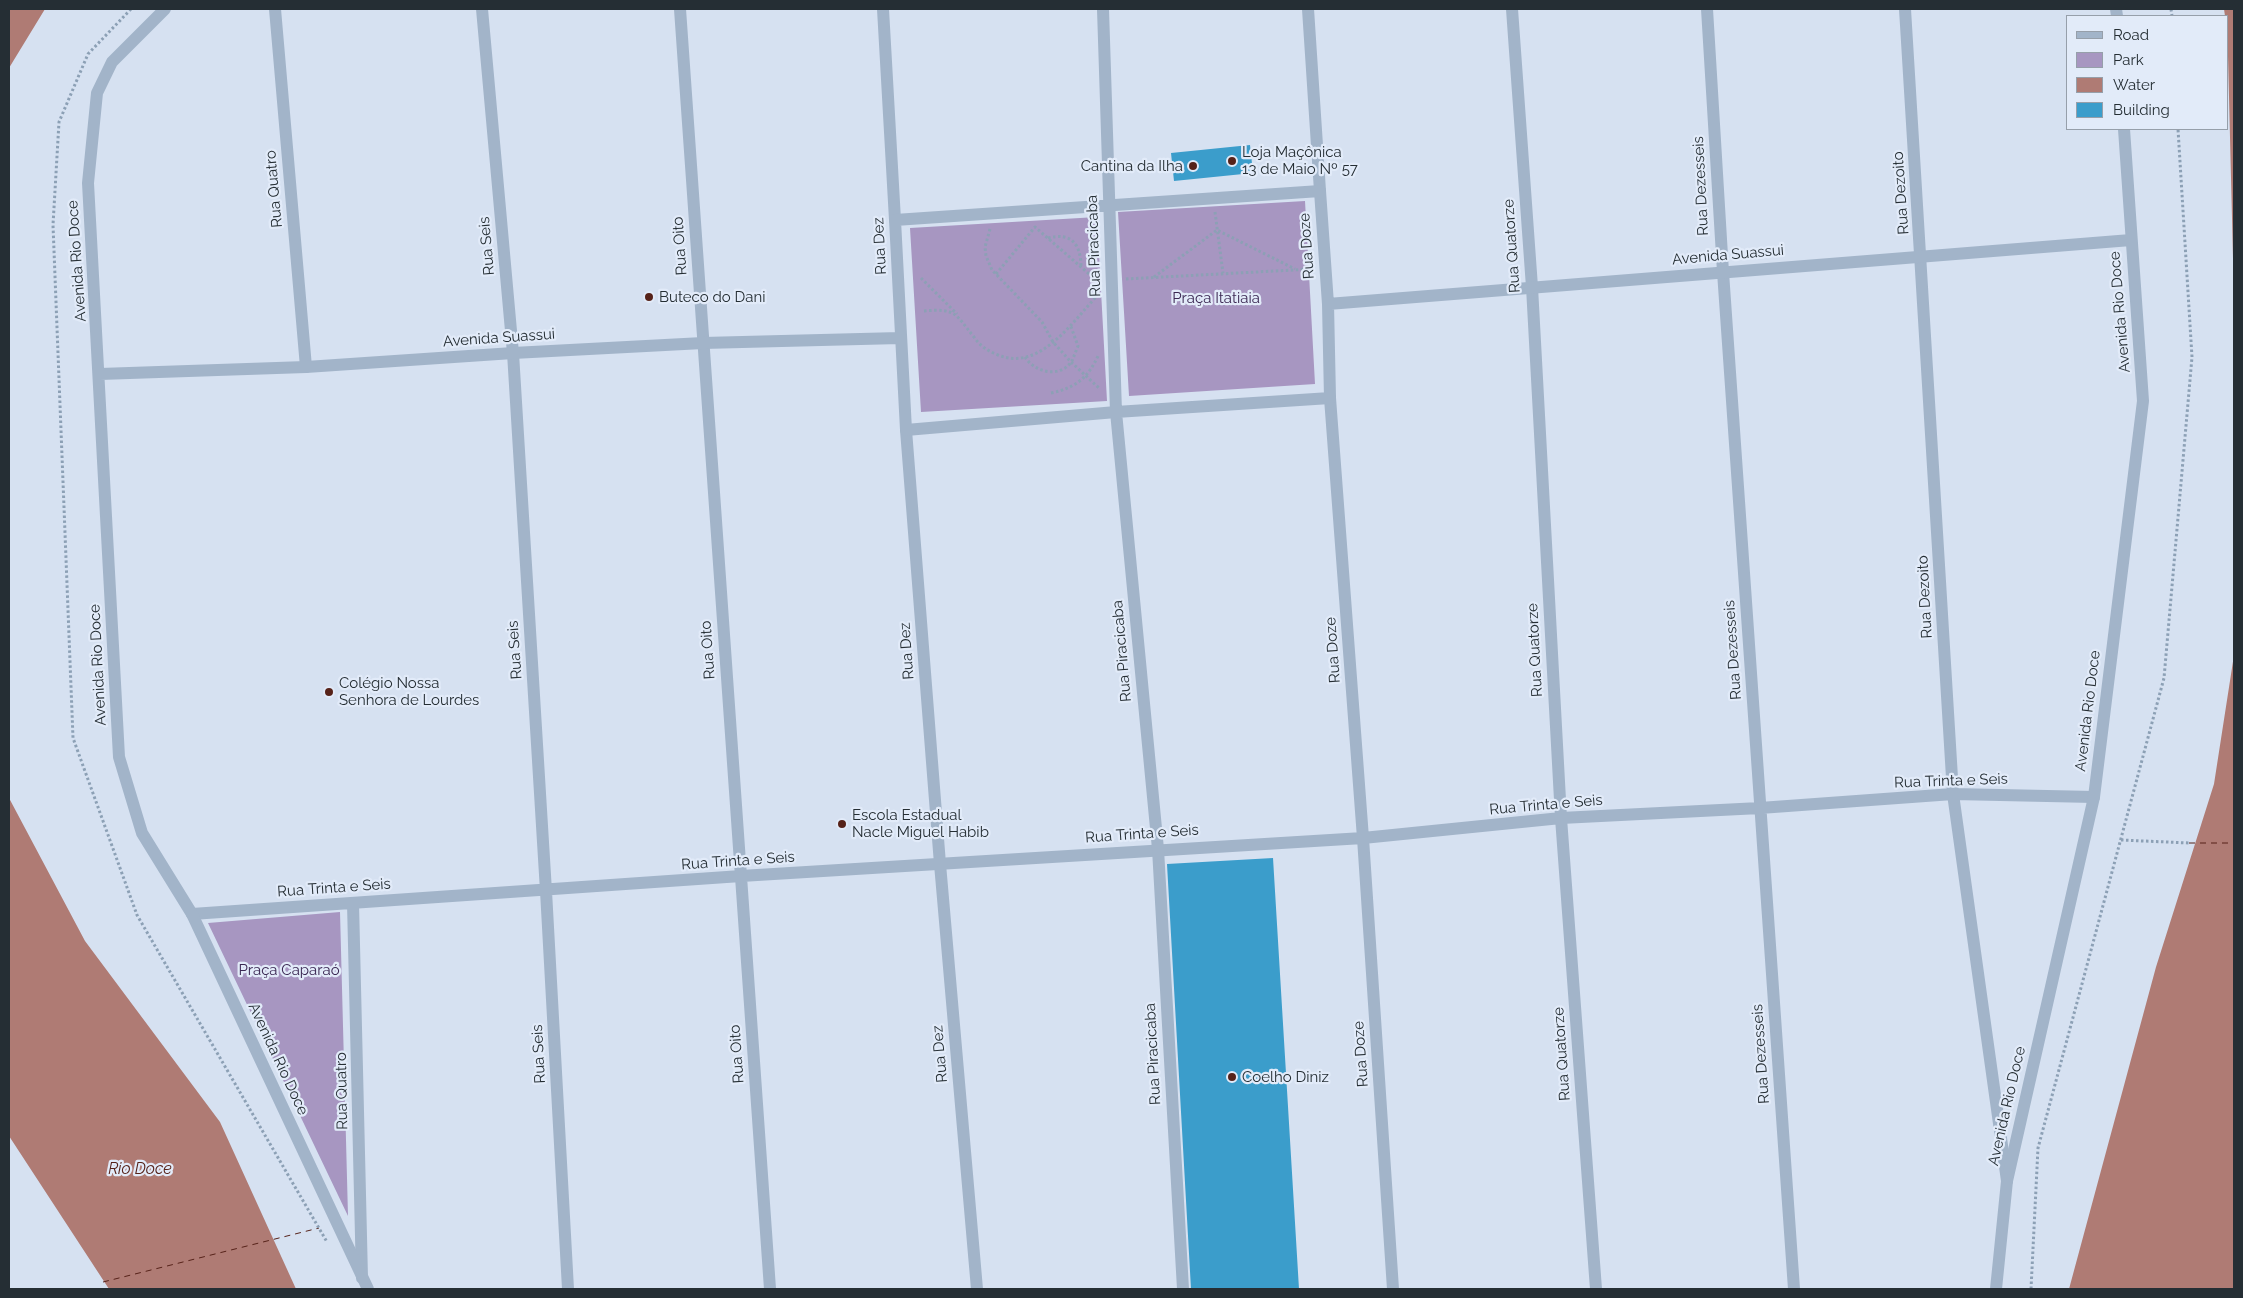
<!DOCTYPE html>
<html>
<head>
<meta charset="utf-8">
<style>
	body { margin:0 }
	#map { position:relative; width:2243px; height:1298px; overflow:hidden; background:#d6e1f1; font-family:Raleway,sans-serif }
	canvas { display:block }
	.frame { position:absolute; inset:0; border:10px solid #252e34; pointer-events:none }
	.legend { position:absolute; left:2066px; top:15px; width:162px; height:115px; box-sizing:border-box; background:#e2ebf9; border:1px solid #969faa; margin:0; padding:6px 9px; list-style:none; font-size:15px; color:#252e34 }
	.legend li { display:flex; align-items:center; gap:10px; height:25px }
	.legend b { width:25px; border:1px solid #969faa }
</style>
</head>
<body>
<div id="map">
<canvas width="2243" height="1298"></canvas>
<div class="frame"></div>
<ul class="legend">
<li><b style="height:6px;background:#a2b4c9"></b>Road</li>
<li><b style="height:14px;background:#a796c1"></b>Park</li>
<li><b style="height:14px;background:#af7b74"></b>Water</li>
<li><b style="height:14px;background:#3b9dcb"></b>Building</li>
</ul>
</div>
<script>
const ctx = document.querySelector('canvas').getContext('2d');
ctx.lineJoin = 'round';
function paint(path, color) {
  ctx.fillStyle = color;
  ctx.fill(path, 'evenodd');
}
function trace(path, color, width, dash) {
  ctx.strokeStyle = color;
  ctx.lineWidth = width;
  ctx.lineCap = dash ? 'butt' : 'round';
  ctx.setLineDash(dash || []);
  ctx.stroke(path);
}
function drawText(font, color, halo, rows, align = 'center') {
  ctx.font = font + ' Raleway,sans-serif';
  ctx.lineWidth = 4.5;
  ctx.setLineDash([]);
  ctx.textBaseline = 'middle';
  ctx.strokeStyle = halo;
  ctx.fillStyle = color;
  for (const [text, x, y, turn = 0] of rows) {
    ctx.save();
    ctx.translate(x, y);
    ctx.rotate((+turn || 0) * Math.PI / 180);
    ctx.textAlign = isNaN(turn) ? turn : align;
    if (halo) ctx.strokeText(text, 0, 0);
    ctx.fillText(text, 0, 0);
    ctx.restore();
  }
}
paint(new Path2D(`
	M1305,201L1315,384L1129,396L1118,212Z
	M1097,217L1107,401L921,412L910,228Z
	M340,912L348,1216L208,923Z`), '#a796c1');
paint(new Path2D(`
	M9,9H45L9,68Z
	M2224,9H2234V299L2227,16H2225Z
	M2234,655V1289H2069L2156,967L2214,784Z
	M9,798L85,941L220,1122L296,1289H109L9,1136Z`), '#af7b74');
trace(new Path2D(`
	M2189,843H2234
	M103,1282L319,1228`), '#562219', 1, [6, 5]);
paint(new Path2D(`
	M1250,145L1253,173L1174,181L1171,153Z
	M1273,858L1299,1289H1191L1167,864Z`), '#3b9dcb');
trace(new Path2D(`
	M131,9L88,54L59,122L53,225L73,738L137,915L327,1242
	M2171,9L2172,16
	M1215,212L1223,273
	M990,229L985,247L986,256L992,270L1042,322L1053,342L1071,362L1100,389
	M1048,238C1071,232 1081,244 1081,267
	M996,274L1035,227L1096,280
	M1154,277L1217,230L1295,269
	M921,278L957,314
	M1126,279L1312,269
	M924,311C957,308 955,314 974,337C980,346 988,351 998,355C1040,372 1072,322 1097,296
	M1025,357C1034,372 1060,379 1072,361C1074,356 1076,351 1078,346L1070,324
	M1051,393C1075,388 1088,378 1098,356
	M2121,840L2189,843
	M2031,1289L2038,1148L2164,678L2192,357L2178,129`), '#8ca0b5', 3, [2.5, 2.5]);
trace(new Path2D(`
	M275,9L306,367
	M482,9L513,353L546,891L568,1289
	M680,9L770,1289
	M883,9L895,220
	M1308,9L1320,191
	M1512,9L1532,287L1561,818L1596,1289
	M1707,9L1723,272L1794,1289
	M1905,9L1953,794L2007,1181
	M1330,398L1363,838L1393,1289
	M906,430L940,864L977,1289
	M353,903L362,1278
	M192,914L741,876L1363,838L1561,818L1760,808L1953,794L2094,797`), '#a2b4c9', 12);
trace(new Path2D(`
	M165,9L112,62L97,93L88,183L119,757L142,833L192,914L368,1289
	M1103,9L1116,412L1158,849L1183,1289
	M2116,9L2117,16
	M1320,191L1328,304L1330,398L1116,412L906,430L895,220Z
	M1328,304L2131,240
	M100,374L306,367L513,353L703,343L900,338
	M1996,1289L2007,1181L2094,797L2143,401L2124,129`), '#a2b4c9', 12);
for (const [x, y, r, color] of [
	[1232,161,5,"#562219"],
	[1193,166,5,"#562219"],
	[649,297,5,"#562219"],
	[329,692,5,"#562219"],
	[842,824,5,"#562219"],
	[1232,1077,5,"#562219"]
]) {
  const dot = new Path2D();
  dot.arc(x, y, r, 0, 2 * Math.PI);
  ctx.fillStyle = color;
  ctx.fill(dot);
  trace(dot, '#e2ebf9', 2);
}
drawText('15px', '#252e34', '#e2ebf9', [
	["Loja Maçônica",1242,152],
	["13 de Maio Nº 57",1242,169],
	["Cantina da Ilha",1183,166,"right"],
	["Buteco do Dani",659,297],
	["Colégio Nossa",339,683],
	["Senhora de Lourdes",339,700],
	["Escola Estadual",852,815],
	["Nacle Miguel Habib",852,832],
	["Coelho Diniz",1242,1077]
], 'left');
drawText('15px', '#252e34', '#e2ebf9', [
	["Rua Dezesseis",1701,186,-93],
	["Rua Quatro",274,189,-95],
	["Rua Dezoito",1901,193,-94],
	["Rua Seis",487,246,-95],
	["Rua Oito",680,246,-94],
	["Rua Dez",880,246,-93],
	["Rua Piracicaba",1094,246,-92],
	["Rua Doze",1307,246,-94],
	["Rua Quatorze",1512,246,-94],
	["Avenida Suassui",1728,255,-5],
	["Avenida Rio Doce",77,261,-94],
	["Avenida Rio Doce",2120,312,-95],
	["Avenida Suassui",499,338,-4],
	["Rua Dezoito",1925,597,-93],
	["Rua Seis",515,650,-94],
	["Rua Oito",708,650,-94],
	["Rua Doze",1333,650,-94],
	["Rua Quatorze",1535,650,-93],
	["Rua Dezesseis",1733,650,-94],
	["Rua Dez",907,651,-94],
	["Rua Piracicaba",1122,651,-95],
	["Avenida Rio Doce",98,665,-93],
	["Avenida Rio Doce",2088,711,-83],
	["Rua Trinta e Seis",1951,781,-2],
	["Rua Trinta e Seis",1546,805,-5],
	["Rua Trinta e Seis",1142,834,-4],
	["Rua Trinta e Seis",738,861,-4],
	["Rua Trinta e Seis",334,888,-4],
	["Rua Seis",539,1054,-93],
	["Rua Oito",737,1054,-94],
	["Rua Dez",940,1054,-95],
	["Rua Piracicaba",1153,1054,-93],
	["Rua Doze",1361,1054,-94],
	["Rua Quatorze",1562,1054,-94],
	["Rua Dezesseis",1761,1054,-94],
	["Avenida Rio Doce",278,1059,65],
	["Rua Quatro",342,1091,-91],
	["Avenida Rio Doce",2007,1106,-77]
]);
drawText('15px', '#3b2853', '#e2ebf9', [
	["Praça Itatiaia",1216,298],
	["Praça Caparaó",289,970]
]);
drawText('italic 16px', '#562219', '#e2ebf9', [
	["Rio Doce",140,1169]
]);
</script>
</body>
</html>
